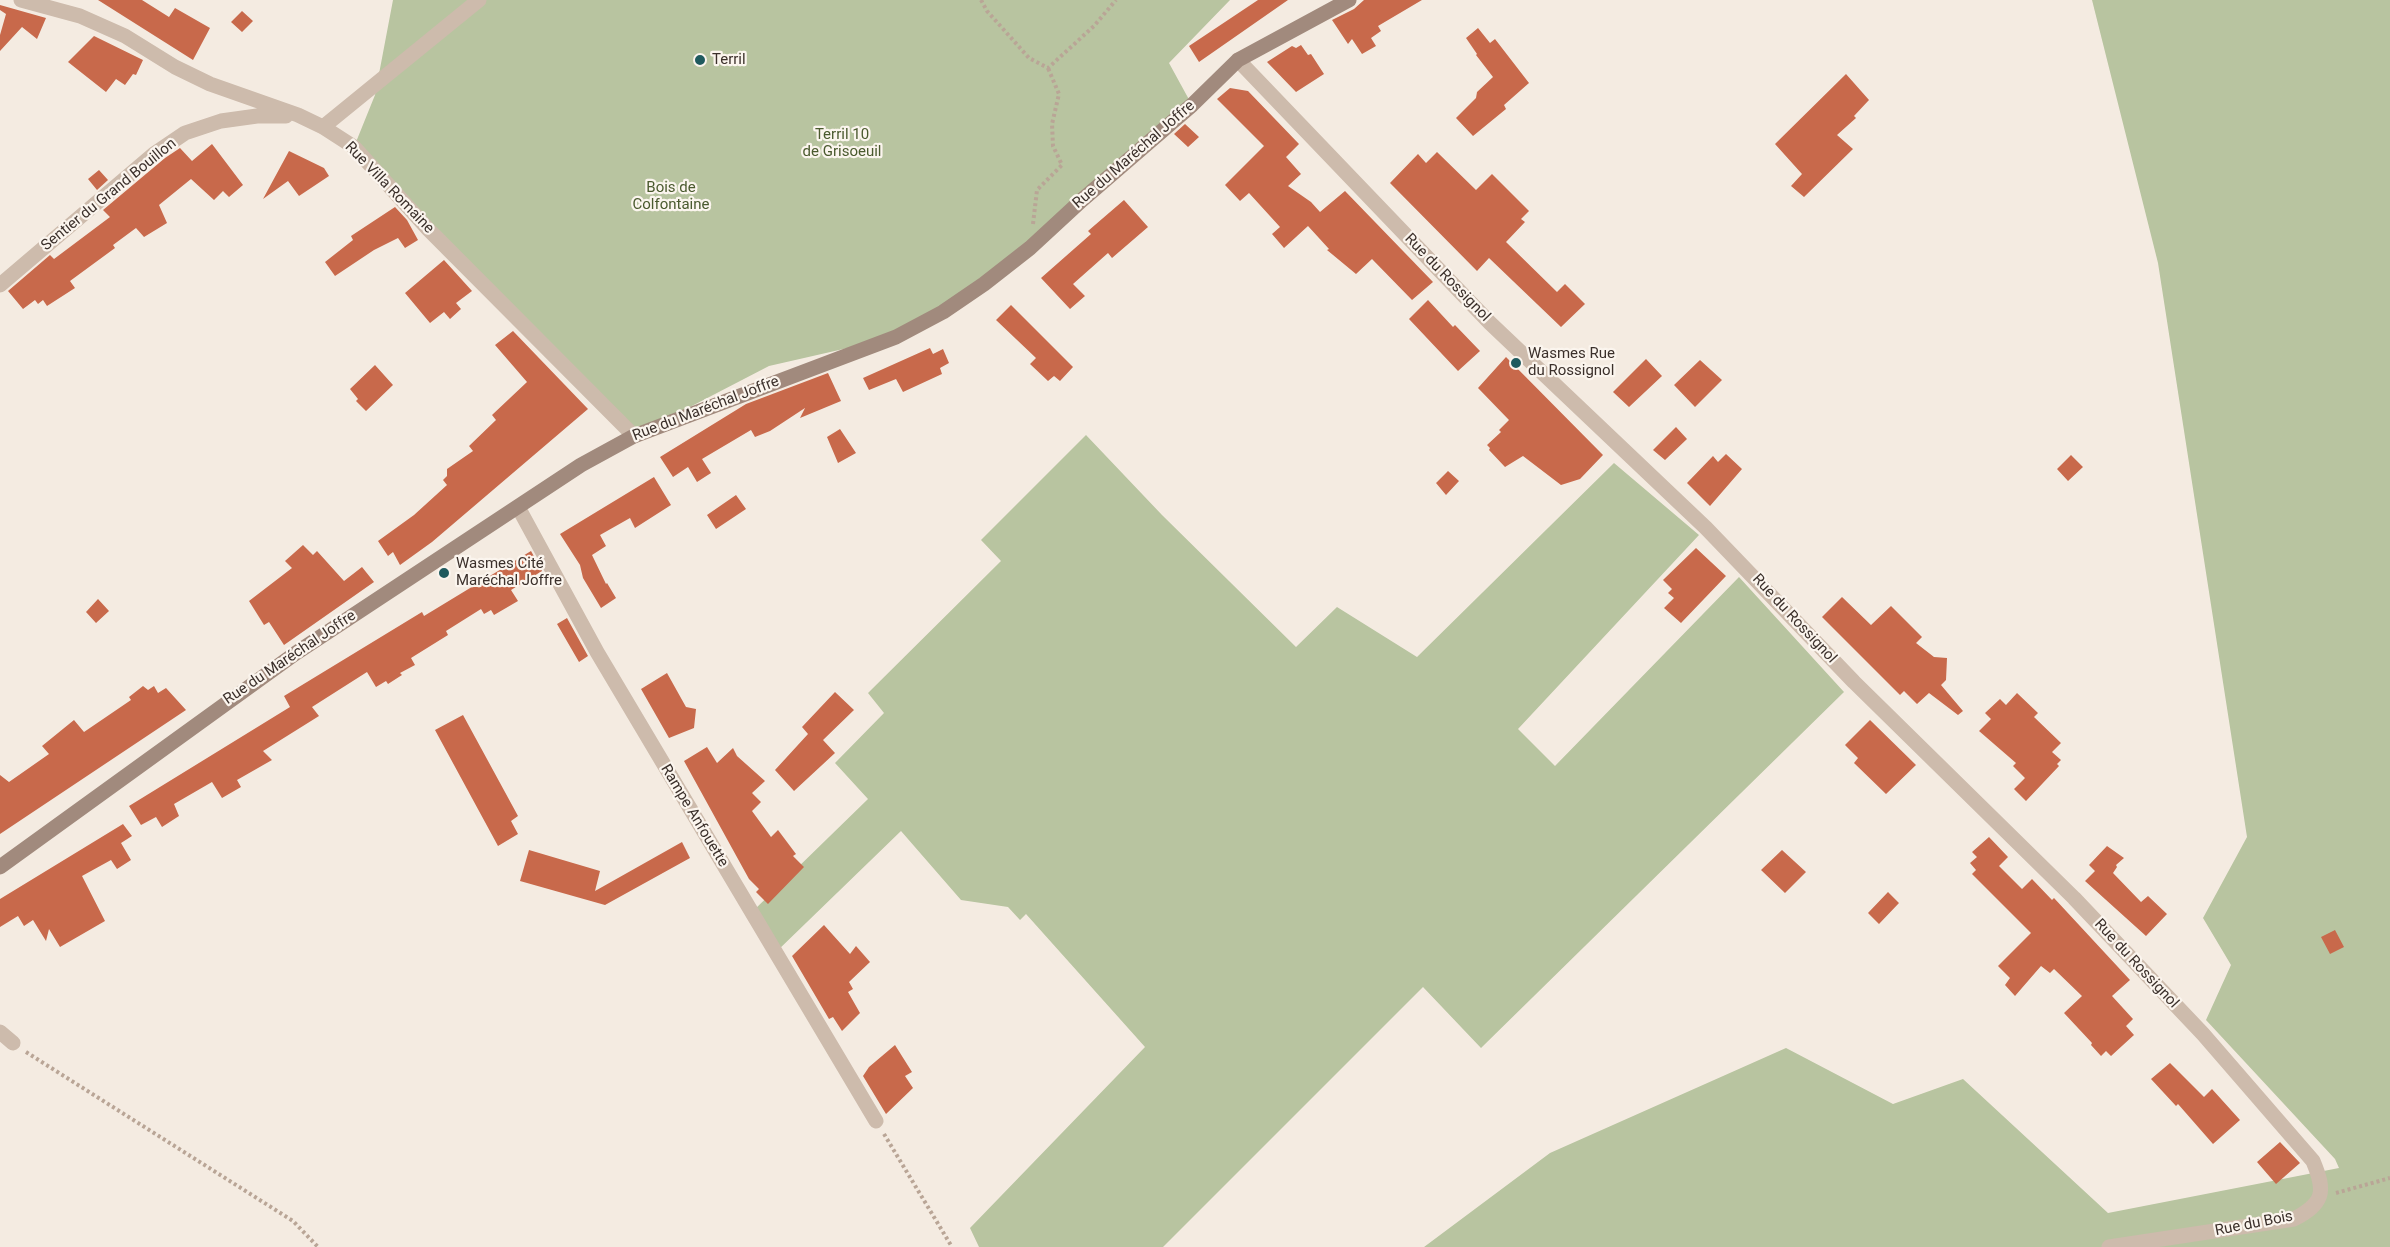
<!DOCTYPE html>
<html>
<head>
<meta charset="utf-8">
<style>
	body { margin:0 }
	canvas { display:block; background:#f4ebe1 }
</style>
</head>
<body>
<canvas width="2390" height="1247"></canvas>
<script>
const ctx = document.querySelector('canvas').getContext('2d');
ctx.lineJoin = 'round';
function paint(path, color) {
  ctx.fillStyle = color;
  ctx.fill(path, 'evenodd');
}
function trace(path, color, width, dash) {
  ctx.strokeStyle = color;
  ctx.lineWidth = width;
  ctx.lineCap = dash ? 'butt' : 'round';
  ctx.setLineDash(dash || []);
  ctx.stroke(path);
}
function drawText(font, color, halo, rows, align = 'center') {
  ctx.font = font + ' Roboto,sans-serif';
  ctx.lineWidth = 4.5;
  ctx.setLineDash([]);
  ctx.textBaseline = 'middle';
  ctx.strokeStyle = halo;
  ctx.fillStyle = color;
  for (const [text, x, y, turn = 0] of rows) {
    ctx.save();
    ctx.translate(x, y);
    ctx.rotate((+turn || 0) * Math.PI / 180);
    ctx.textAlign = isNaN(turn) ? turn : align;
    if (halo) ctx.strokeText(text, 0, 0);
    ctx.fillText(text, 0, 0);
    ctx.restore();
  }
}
paint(new Path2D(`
	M393,0H1230L1169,63L1192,105L1030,248L896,337L769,366L634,436L354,147L375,95Z
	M2092,0H2390V1247H1424L1550,1153L1786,1048L1893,1104L1963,1079L2108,1213L2339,1168L2335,1159L2206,1020L2231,965L2203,918L2247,837L2158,263Z
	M1086,435L1162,515L1296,647L1337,607L1417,657L1614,463L1699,535L1518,729L1555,766L1739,577L1844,692L1481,1048L1423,987L1163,1247H979L970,1228L1145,1047L1026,914L1020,920L1008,907L961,900L901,831L775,953L752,912L868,799L835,763L884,713L868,693L1001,561L981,540Z`), '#b8c4a0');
paint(new Path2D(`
	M98,0H142L169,17L175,8L210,28L193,60Z
	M1258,0H1288L1199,62L1189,46Z
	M1364,0H1422L1378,26L1381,31L1371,38L1376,46L1362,54L1352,39L1348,44L1332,20L1354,9Z
	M0,5L46,18L37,39L22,27L0,51V35L6,14L0,10Z
	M242,11L253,21L242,32L231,22Z
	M1478,28L1490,43L1495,39L1529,83L1504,105L1506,109L1473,136L1456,118L1476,98L1477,92L1493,77L1476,55L1477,54L1466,38Z
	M94,36L143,60L136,75L133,74L125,85L116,79L106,92L68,62Z
	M1301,45L1308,55L1311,54L1324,74L1296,92L1267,62L1292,46L1296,48Z
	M1846,74L1869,100L1854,116L1856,118L1837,135L1853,149L1804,197L1791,186L1802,174L1775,144Z
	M1230,88L1248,91L1299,144L1286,157L1301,174L1288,186L1311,202L1320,212L1345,191L1433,282L1412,300L1372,259L1356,274L1327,250L1329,249L1308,226L1284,248L1272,234L1280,227L1249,193L1240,201L1225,185L1264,146L1217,99Z
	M1185,124L1199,137L1188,147L1174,134Z
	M212,144L243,185L229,197L223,191L214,200L191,179L159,205L167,223L144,237L136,228L113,245L115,248L70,281L75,288L47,306L43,300L38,304L35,300L23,309L8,291L50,255L54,259L110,217L103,210L165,158L180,148L192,161Z
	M289,151L324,168L329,176L299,196L288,181L263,199Z
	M1437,152L1476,190L1492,174L1529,211L1521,219L1525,222L1506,242L1557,292L1565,284L1585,304L1561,327L1489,258L1477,271L1390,183L1418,154L1426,163Z
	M99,170L108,180L97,190L88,179Z
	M1124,200L1148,227L1112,258L1108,253L1073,284L1085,296L1070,309L1041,278L1091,234L1088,231Z
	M395,207L407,220L418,240L405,248L398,238L374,250L335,276L325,262L353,240L351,236Z
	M444,260L472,291L456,303L461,309L450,319L444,312L430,323L405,293Z
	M1428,300L1453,327L1455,325L1480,351L1458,371L1409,319Z
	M1011,305L1073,367L1060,381L1054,376L1048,381L1030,364L1036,358L996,320Z
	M513,331L588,409L432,542L400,565L393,552L388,556L378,541L414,515L447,485L443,480L447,476V469L473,451L469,446L496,420L492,415L527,382L495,345Z
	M930,348L933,354L943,349L949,363L940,368L942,374L903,392L896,379L869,390L863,378Z
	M1506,357L1603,455L1580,479L1561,485L1523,456L1505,467L1489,450L1490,448L1487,445L1501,432L1499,430L1509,420L1478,388Z
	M1646,359L1662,376L1629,407L1613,392Z
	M1700,360L1722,380L1695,407L1674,385Z
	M375,365L393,385L366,411L356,401L358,399L350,389Z
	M828,373L841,401L800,418L805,408L770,431L755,437L751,430L702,459L711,473L697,482L688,467L673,477L660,457L746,404Z
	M1676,427L1687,439L1665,460L1653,450Z
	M840,429L856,453L838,463L827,437Z
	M1726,454L1742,469L1710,506L1687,483L1713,456L1718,462Z
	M2071,455L2083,467L2068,481L2057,469Z
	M1448,471L1459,481L1446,495L1436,483Z
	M654,477L671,505L635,528L630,518L600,535L606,546L592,555L606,584L607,583L616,598L601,608L583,578L580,565L560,534Z
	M736,495L746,509L716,529L707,515Z
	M303,545L313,555L317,551L344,581L362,567L374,582L284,645L269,622L264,625L249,601L292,568L285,561Z
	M1696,548L1726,576L1681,623L1664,608L1674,598L1668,593L1672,589L1663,580Z
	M531,551L542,571L511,590L518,601L494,615L491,610L484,614L481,609L446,631L448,635L411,658L415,665L400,673L402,675L388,684L386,681L376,687L367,672L312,707L319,716L263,751L272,760L237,780L241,787L222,798L212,782L174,804L179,816L162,827L156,817L141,825L129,806L290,707L284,696L422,612L424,616Z
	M1842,597L1871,625L1891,606L1922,637L1916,643L1934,657L1947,658L1946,680L1941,685L1963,711L1958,715L1929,693L1917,704L1904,691L1900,695L1822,617Z
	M98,599L109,611L96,623L86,612Z
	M567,618L588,656L579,662L557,624Z
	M667,673L686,707L696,709L694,728L669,738L641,689Z
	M143,686L148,690L154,686L158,693L166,688L186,710L0,834V775L9,782L49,754L42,746L74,720L84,732L131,700L129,697Z
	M835,692L854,710L823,740L835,753L794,791L775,770L808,734L802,727Z
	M2017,693L2038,713L2034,717L2061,743L2052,752L2061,760L2057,764L2059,766L2026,801L2014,789L2025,778L2013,766L2016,763L1979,731L1991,719L1985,713L2000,699L2006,705Z
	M463,715L518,816L511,821L518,834L498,846L435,730Z
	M1870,720L1916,765L1886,794L1854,763L1858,758L1845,745Z
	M707,747L717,763L733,748L737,756L765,781L752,793L761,802L752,811L771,837L778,830L796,854L793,856L804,867L768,904L756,892L759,889L749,879L684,761Z
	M123,824L132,836L121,843L131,860L117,869L111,860L82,876L105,921L60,947L49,929L46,941L33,920L24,926L18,916L0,927V899Z
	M1989,837L2008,857L1999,866L2022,889L2032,879L2052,900L2054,898L2130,980L2112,996L2133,1019L2126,1026L2134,1035L2111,1056L2106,1051L2101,1056L2091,1045L2092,1043L2064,1013L2082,996L2054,969L2050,973L2041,966L2015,996L2005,985L2010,978L1998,966L2031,933L1972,874L1976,870L1970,863L1977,857L1972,852Z
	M682,842L690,858L605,905L520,881L529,850L600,871L595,891Z
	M2107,846L2124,858L2116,865L2117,867L2113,873L2141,902L2148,896L2167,914L2146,936L2085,881L2095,871L2089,865Z
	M1782,850L1806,872L1785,893L1761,870Z
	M1888,892L1899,903L1879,924L1868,913Z
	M824,925L850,954L856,946L870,962L849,982L853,989L848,992L860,1013L842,1031L833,1017L829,1019L792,956Z
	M2335,930L2344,947L2330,954L2321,937Z
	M895,1045L912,1072L905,1076L913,1088L886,1114L863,1076L869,1067Z
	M2170,1063L2204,1097L2212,1089L2240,1120L2213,1144L2178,1104L2176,1106L2151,1079Z
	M2280,1142L2300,1163L2276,1184L2257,1162Z`), '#c8694b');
trace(new Path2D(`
	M981,0L987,11L1029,58L1048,68L1094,26L1116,0
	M1033,224L1037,190L1062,165L1053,146L1052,124L1059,94L1048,68
	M26,1052L293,1221L318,1247
	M884,1134L952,1247
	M2336,1193L2390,1178`), '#b9a596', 4, [3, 3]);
trace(new Path2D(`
	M21,0L80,16L125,36L175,67L210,84L298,115L323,127L354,147L428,229L634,436
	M1238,60L1490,323L1706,528L1854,682L2074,898L2203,1034L2313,1161C2326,1192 2324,1203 2294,1219L2109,1247
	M323,127L479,0
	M0,285L154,154L185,133L221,121L257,116H286
	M518,507L597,652L876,1121
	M0,1032L13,1043`), '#cdbbac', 15);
trace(new Path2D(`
	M0,867L296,653L581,465L634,436L896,337L943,312L984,284L1030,248L1082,200L1192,105L1238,60L1349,0`), '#a18a7d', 15);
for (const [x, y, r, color] of [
	[700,60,6,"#1f5a5e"],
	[1516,363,6,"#1f5a5e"],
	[444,573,6,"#1f5a5e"]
]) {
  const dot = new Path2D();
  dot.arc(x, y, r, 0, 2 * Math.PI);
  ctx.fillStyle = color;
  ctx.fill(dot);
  trace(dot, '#fbf5ee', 2);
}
drawText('15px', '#3b302b', '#fbf5ee', [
	["Terril",712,60],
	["Wasmes Rue",1528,354],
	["du Rossignol",1528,371],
	["Wasmes Cité",456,564],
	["Maréchal Joffre",456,581]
], 'left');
drawText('15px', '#4a5a2e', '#fbf5ee', [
	["Terril 10",842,135],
	["de Grisoeuil",842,152],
	["Bois de",671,188],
	["Colfontaine",671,205]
]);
drawText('15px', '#3b302b', '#fbf5ee', [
	["Rue du Maréchal Joffre",1134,155,-41],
	["Rue Villa Romaine",389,188,46],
	["Sentier du Grand Bouillon",109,195,-39],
	["Rue du Rossignol",1447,278,46],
	["Rue du Maréchal Joffre",706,409,-21],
	["Rue du Rossignol",1794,619,47],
	["Rue du Maréchal Joffre",290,658,-34],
	["Rampe Anfouette",694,816,59],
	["Rue du Rossignol",2136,964,47],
	["Rue du Bois",2254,1224,-11]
]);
</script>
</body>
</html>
